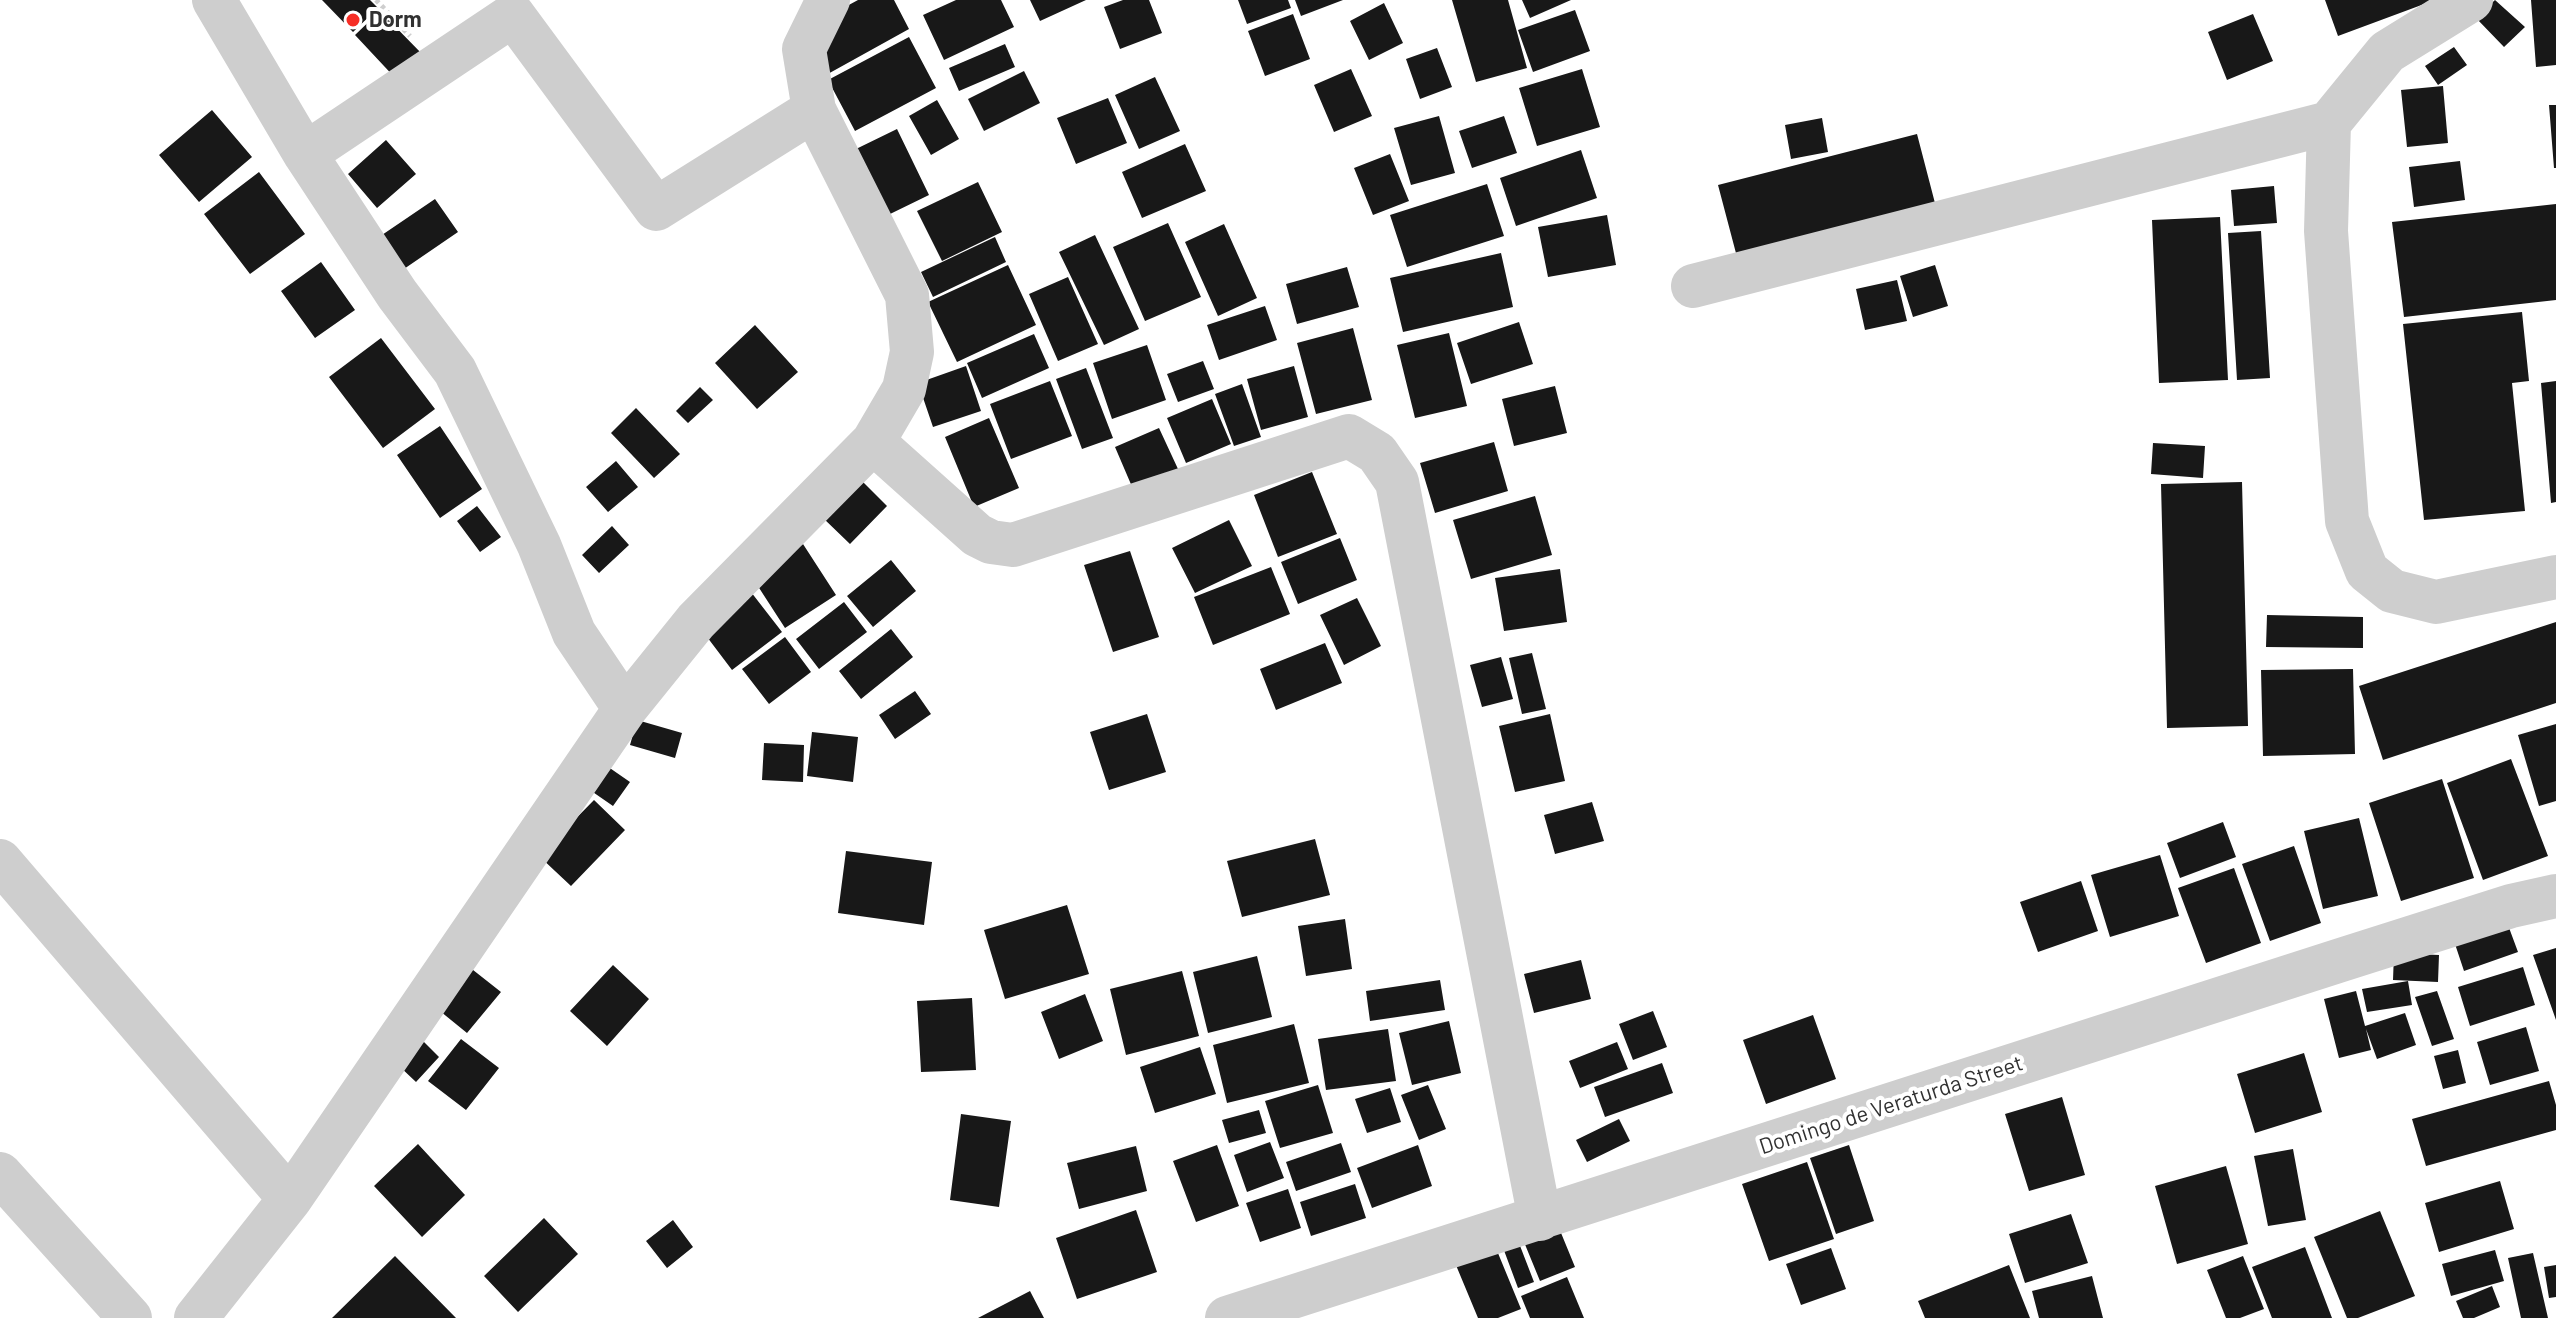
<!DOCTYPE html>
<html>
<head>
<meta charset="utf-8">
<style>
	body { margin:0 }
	canvas { display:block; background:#fff }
</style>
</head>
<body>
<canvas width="2556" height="1318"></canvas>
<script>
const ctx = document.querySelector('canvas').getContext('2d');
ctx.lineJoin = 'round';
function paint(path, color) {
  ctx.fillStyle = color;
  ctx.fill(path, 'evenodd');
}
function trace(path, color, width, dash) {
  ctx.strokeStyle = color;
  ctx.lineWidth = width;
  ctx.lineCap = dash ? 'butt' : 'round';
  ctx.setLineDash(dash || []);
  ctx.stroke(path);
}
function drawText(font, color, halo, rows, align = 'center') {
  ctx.font = font + ' Barlow,sans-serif';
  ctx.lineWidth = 8;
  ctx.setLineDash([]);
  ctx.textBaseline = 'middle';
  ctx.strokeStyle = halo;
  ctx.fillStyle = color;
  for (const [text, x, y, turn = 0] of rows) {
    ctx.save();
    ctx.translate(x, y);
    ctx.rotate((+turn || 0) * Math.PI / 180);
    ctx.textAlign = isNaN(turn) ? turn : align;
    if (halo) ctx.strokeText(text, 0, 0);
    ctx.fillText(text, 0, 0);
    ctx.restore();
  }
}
paint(new Path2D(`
	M322,0H370L378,8L353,32Z
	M858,0H894L909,29L826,75L817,53L834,13Z
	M956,0H1001L1014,27L944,60L923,15Z
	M1030,0H1086L1040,21Z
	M1123,0H1149L1162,33L1120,49L1104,7Z
	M1238,0H1288L1291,8L1247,24Z
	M1295,0H1343L1301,16Z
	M1452,0H1508L1527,68L1476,82Z
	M1522,0H1571L1530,18Z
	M2325,0H2435L2338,36Z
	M2495,0L2525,27L2504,47L2476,18Z
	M2531,0H2556V65L2536,67Z
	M1384,3L1403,43L1369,60L1350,21Z
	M1575,10L1590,51L1533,72L1518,30Z
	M380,11L424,56L398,81L355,35Z
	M1293,14L1310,59L1265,76L1248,31Z
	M2253,14L2273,61L2227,80L2208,32Z
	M909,37L936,88L855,131L828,80Z
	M1005,44L1015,67L959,91L949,68Z
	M2454,47L2467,65L2438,85L2425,66Z
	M1437,48L1452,87L1420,99L1406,59Z
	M1351,69L1372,116L1334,132L1314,85Z
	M1582,69L1600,127L1537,146L1519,88Z
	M1024,71L1040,103L984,131L968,99Z
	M1155,77L1180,131L1139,149L1115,95Z
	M2443,86L2448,143L2407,147L2401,90Z
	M1108,98L1127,143L1076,164L1057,118Z
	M937,100L959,139L931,155L909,116Z
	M2549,105H2556V168H2554Z
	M212,110L252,157L199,202L159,155Z
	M1439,116L1455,173L1411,185L1394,128Z
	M1504,116L1517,153L1472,168L1459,131Z
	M1822,118L1828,152L1791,159L1785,125Z
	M897,129L929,195L888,215L856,149Z
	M1917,134L1936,207L1737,257L1718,185Z
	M386,140L416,174L377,208L348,174Z
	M1185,144L1206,191L1142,218L1122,172Z
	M1581,150L1597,198L1516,226L1500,178Z
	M1390,154L1409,201L1373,215L1354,168Z
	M2460,161L2465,200L2414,207L2409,167Z
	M259,172L305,234L250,274L204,214Z
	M978,182L1002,232L942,261L917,211Z
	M1487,184L1504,236L1407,267L1390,215Z
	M2274,186L2277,223L2234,226L2231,190Z
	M435,199L458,232L401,271L379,237Z
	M2556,204V300L2404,317L2392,222Z
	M1607,215L1616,265L1548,277L1538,227Z
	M2220,217L2228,380L2159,383L2152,220Z
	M1168,223L1201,297L1145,321L1113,247Z
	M1224,224L1257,298L1218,316L1185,242Z
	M2261,231L2270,378L2237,380L2228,233Z
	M1095,235L1139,329L1104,345L1059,252Z
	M995,237L1006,262L933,297L921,272Z
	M1501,253L1513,307L1403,332L1390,278Z
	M321,262L355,310L315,338L281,291Z
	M1008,265L1036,325L957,362L928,302Z
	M1935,265L1948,306L1913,317L1900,276Z
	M1347,267L1359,307L1297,324L1286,284Z
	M1068,277L1098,344L1058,361L1029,294Z
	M1897,280L1907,321L1865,330L1856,289Z
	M1265,306L1277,340L1219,360L1207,325Z
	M2522,312L2529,381L2512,383L2525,511L2424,520L2403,324Z
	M1519,322L1533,364L1471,384L1457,343Z
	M755,325L798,372L757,409L715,363Z
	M1353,328L1372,400L1316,414L1297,343Z
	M1449,333L1467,406L1415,418L1397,345Z
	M1034,334L1049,368L982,398L967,363Z
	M381,338L435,409L383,448L329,377Z
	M1147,345L1166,400L1112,419L1093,363Z
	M1203,361L1214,389L1178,402L1167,374Z
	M966,366L981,411L933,427L918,383Z
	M1294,366L1308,417L1261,430L1247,379Z
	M1086,368L1113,438L1082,449L1056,379Z
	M1050,381L1072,436L1011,459L990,404Z
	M2556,381V502L2551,503L2541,383Z
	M1242,384L1261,437L1234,446L1215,394Z
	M1555,386L1567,433L1514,446L1502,399Z
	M700,387L713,400L688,423L676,411Z
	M1212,399L1231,444L1186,463L1167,418Z
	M636,408L680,454L654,478L611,433Z
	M989,418L1019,488L974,507L945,437Z
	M440,426L482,489L440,518L397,455Z
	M1159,428L1178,469L1133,489L1115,447Z
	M1494,442L1508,491L1435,513L1420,463Z
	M2153,443L2205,446L2203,478L2151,474Z
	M616,461L638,487L608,512L586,487Z
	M1312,472L1337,534L1278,557L1254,495Z
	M860,479L887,506L850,544L822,517Z
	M2242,482L2248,726L2167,728L2161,484Z
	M1535,496L1552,555L1471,579L1453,520Z
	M477,506L501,537L480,552L457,521Z
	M1229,520L1252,566L1195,593L1172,548Z
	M612,526L629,545L599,573L582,555Z
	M1340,538L1357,580L1298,604L1281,562Z
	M803,544L836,595L785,628L752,577Z
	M1130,551L1159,637L1113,652L1084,565Z
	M891,560L916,591L873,627L847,596Z
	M1271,567L1290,614L1213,645L1194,597Z
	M1560,569L1567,622L1504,631L1495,578Z
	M751,592L782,632L732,670L701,629Z
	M1357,598L1381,646L1344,665L1320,615Z
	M844,602L867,632L819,669L796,639Z
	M2267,615L2363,617V648L2266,647Z
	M2556,622V703L2383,760L2359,686Z
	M891,629L913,657L861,699L839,671Z
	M785,637L811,672L769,704L742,669Z
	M1325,643L1342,683L1276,710L1260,669Z
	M1532,653L1546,709L1522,714L1509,658Z
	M1501,657L1513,699L1482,707L1470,665Z
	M2353,669L2355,754L2263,756L2261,670Z
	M915,691L931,714L895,739L879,715Z
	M1147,714L1166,772L1109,790L1090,732Z
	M1550,714L1565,781L1515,792L1499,726Z
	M637,720L682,733L675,758L630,745Z
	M2556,724V801L2539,806L2518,735Z
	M812,732L858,737L853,782L807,776Z
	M764,743L804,745L803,782L762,780Z
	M2511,759L2548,856L2483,880L2447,783Z
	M604,764L630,782L613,806L587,788Z
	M2442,779L2474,878L2401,901L2369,803Z
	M594,800L625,830L571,886L539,856Z
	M1592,802L1604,841L1555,854L1544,815Z
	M2359,818L2378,896L2323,909L2304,831Z
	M2223,822L2236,857L2180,878L2167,843Z
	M1315,839L1330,895L1242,917L1227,861Z
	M2294,846L2321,923L2270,941L2242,864Z
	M846,851L932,862L924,925L838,913Z
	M2160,855L2179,916L2110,937L2091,875Z
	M2234,868L2261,943L2206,963L2178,888Z
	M2081,881L2098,931L2038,952L2020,902Z
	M1067,905L1089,974L1005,999L984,930Z
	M1345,919L1352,969L1306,976L1298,926Z
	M2508,925L2518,952L2464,971L2455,944Z
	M2556,948V1020L2533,955Z
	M2394,953L2439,955L2438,982L2393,980Z
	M1257,956L1272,1017L1208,1033L1193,972Z
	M1581,960L1591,999L1534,1013L1524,974Z
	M613,965L649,999L607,1046L570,1011Z
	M468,966L501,992L467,1033L435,1007Z
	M2523,967L2535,1005L2470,1026L2458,987Z
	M1182,971L1199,1036L1126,1055L1110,989Z
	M1440,980L1445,1010L1370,1021L1366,991Z
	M2408,981L2412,1005L2367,1012L2362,989Z
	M2356,991L2365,1026L2405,1013L2416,1045L2377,1059L2366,1029L2371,1050L2339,1058L2324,999Z
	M2437,991L2454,1039L2432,1046L2415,997Z
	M1085,994L1103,1041L1059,1059L1041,1012Z
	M972,998L976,1070L921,1072L917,1001Z
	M1653,1011L1667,1047L1633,1060L1619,1024Z
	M1813,1015L1836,1079L1766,1104L1743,1040Z
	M1449,1021L1461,1073L1412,1085L1399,1033Z
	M1294,1024L1309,1083L1227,1103L1213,1045Z
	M2526,1027L2539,1071L2490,1085L2477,1042Z
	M1388,1029L1396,1081L1326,1090L1318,1039Z
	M461,1039L499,1068L466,1110L428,1081Z
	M422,1040L439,1057L416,1082L398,1065Z
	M1617,1042L1628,1069L1580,1088L1569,1061Z
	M1200,1047L1216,1094L1155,1113L1140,1067Z
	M2458,1050L2466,1083L2443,1089L2434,1056Z
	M2304,1053L2322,1112L2255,1133L2237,1074Z
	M1662,1063L1673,1093L1605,1117L1594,1087Z
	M2549,1081L2556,1105V1130L2426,1166L2412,1119Z
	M1318,1085L1333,1133L1280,1148L1265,1101Z
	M1428,1085L1446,1129L1419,1140L1401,1095Z
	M1390,1088L1401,1122L1367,1133L1355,1099Z
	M2062,1097L2085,1175L2029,1191L2005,1114Z
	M1259,1110L1266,1133L1229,1143L1222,1120Z
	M961,1114L1011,1121L999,1207L950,1200Z
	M1619,1119L1630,1141L1587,1162L1576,1140Z
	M1270,1142L1284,1178L1247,1192L1234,1155Z
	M1341,1143L1351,1172L1296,1191L1286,1162Z
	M418,1144L465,1195L422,1237L374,1186Z
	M1217,1145L1239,1206L1196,1222L1173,1161Z
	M1418,1145L1432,1186L1372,1208L1357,1168Z
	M1849,1145L1874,1221L1836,1234L1810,1158Z
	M1136,1146L1147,1191L1079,1209L1067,1163Z
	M2293,1149L2306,1220L2268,1226L2254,1156Z
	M1807,1162L1834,1239L1769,1261L1742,1184Z
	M2226,1166L2248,1244L2177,1264L2155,1186Z
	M2500,1181L2514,1229L2439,1252L2425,1203Z
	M1355,1184L1366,1218L1311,1236L1300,1202Z
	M1288,1189L1301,1228L1260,1242L1246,1203Z
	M1136,1210L1157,1272L1077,1299L1056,1238Z
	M2380,1211L2415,1296L2358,1318H2347L2314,1237Z
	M2071,1214L2088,1263L2025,1283L2009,1234Z
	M544,1218L578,1254L518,1312L484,1276Z
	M673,1220L693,1247L667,1268L646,1241Z
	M1559,1228L1575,1267L1540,1281L1524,1242Z
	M1517,1238L1534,1282L1518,1288L1502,1245Z
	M1493,1241L1521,1309L1498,1318H1478L1453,1258Z
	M2305,1247L2332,1318H2272L2252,1267Z
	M1831,1248L1846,1289L1801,1305L1786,1264Z
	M2495,1250L2504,1281L2451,1296L2442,1264Z
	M2533,1253L2548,1318H2521L2508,1258Z
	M395,1256L456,1318H332Z
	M2243,1256L2264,1309L2240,1318H2226L2207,1270Z
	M2009,1265L2030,1318H1925L1918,1301Z
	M2556,1265V1297L2549,1298L2544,1267Z
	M2092,1276L2103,1318H2039L2032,1291Z
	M1567,1277L1584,1318H1530L1521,1296Z
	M2492,1286L2500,1307L2474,1318H2463L2456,1301Z
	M1030,1291L1044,1318H978Z`), '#181818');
trace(new Path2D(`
	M376,0L410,36`), '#cecece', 5, [4, 4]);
trace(new Path2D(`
	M214,0L305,154L397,294L455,371L539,545L574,633L625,709
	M2471,0L2387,52L2329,123L2326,231L2347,521L2367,571L2392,591L2436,602L2556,577
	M305,154L513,15L656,209L814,110
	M1693,286L2329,123
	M873,442L977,535L991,542L1013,545L1349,436L1377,453L1397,482L1540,1219
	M0,861L290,1199
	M0,1174L130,1318
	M196,1318L290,1199L625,709L696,621L873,442L904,389L912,352L907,295L814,110L804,49L828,0
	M1227,1318L2341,960L2511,906L2556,896`), '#cecece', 44);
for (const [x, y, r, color] of [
	[353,20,8,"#f62d25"]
]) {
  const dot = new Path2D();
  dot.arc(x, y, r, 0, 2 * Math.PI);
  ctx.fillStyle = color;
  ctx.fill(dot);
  trace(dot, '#fff', 3);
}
drawText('bold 22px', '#313131', '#fff', [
	["Dorm",369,20]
], 'left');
drawText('22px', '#313131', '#fff', [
	["Domingo de Veraturda Street",1891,1105,-18]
]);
</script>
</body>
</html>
